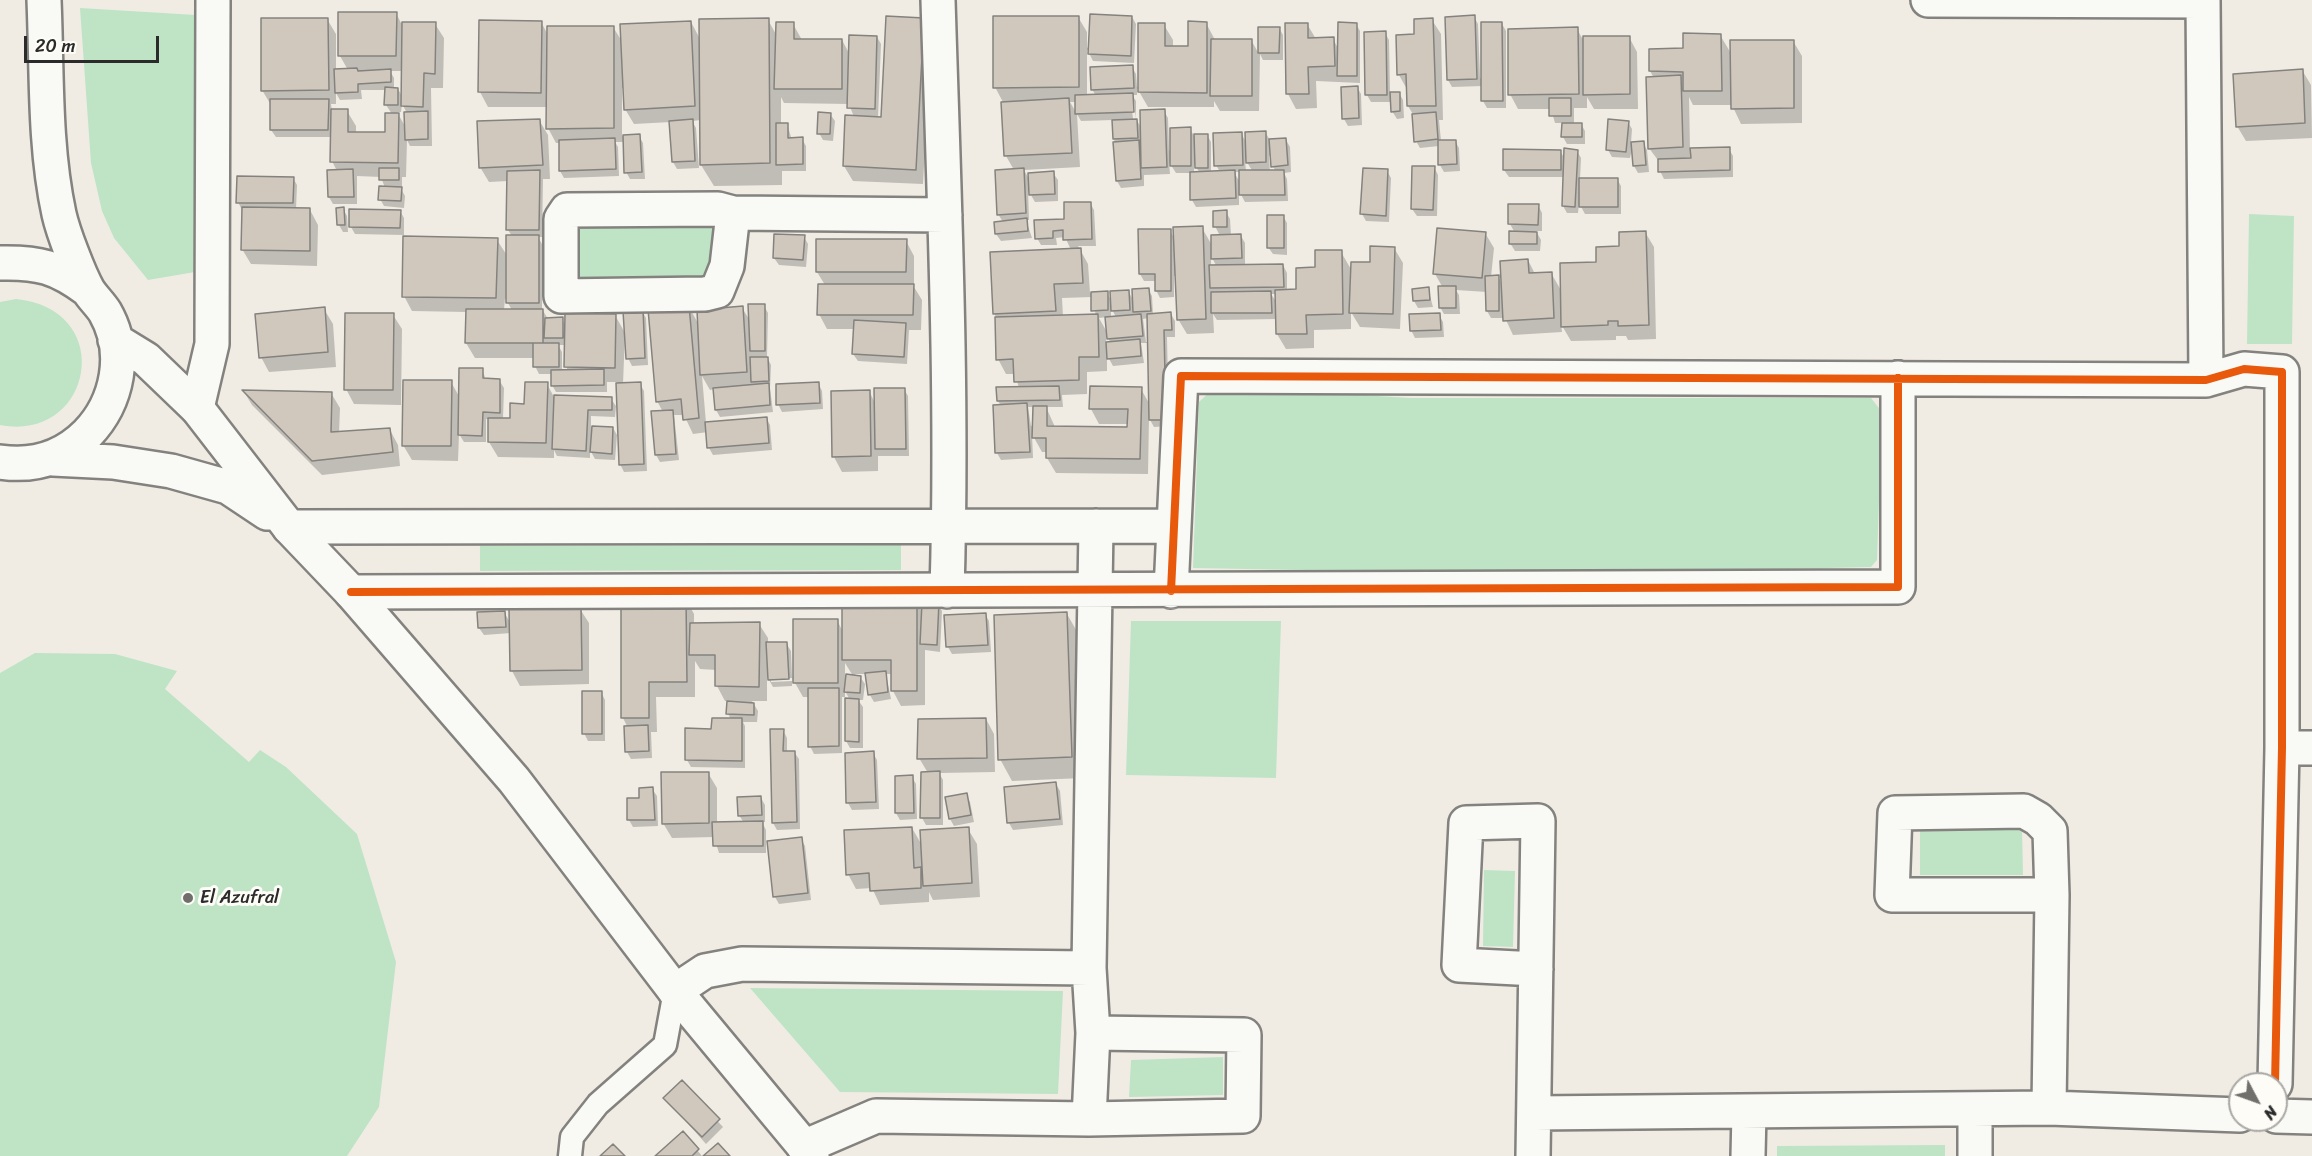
<!DOCTYPE html>
<html>
<head>
<meta charset="utf-8">
<style>
	body { margin:0 }
	#map { position:relative; width:2312px; height:1156px; overflow:hidden; background:#f0ece4; font-family:Sriracha,sans-serif }
	canvas { display:block }
	.north { position:absolute; left:2228px; top:1072px; width:60px; height:60px; box-sizing:border-box; background:#fdfcf7; border:2px solid #a9a8a5; border-radius:50%; rotate:131deg; font-size:16px; font-weight:700; line-height:24px; text-align:center; color:#2b2b2b }
	.north::after { content:''; display:block; margin:auto; width:21px; height:27px; background:#706f6c; clip-path:polygon(50% 0,100% 100%,50% 72%,0 100%) }
	.scale { position:absolute; left:24px; top:36px; width:135px; height:27px; box-sizing:border-box; border:3px solid #2b2b2b; border-top:0; padding-left:8px; font-size:18px; line-height:21px; white-space:nowrap; color:#2b2b2b; -webkit-text-stroke:4px #fdfcf7; paint-order:stroke }
</style>
</head>
<body>
<div id="map">
<canvas width="2312" height="1156"></canvas>
<div class="north">N</div>
<div class="scale">20 m</div>
</div>
<script>
const ctx = document.querySelector('canvas').getContext('2d');
ctx.lineJoin = 'round';
function paint(path, color) {
  ctx.fillStyle = color;
  ctx.fill(path, 'evenodd');
}
function trace(path, color, width, dash) {
  ctx.strokeStyle = color;
  ctx.lineWidth = width;
  ctx.lineCap = dash ? 'butt' : 'round';
  ctx.setLineDash(dash || []);
  ctx.stroke(path);
}
function drawText(font, color, halo, rows, align = 'center') {
  ctx.font = font + ' Sriracha,sans-serif';
  ctx.lineWidth = 6;
  ctx.setLineDash([]);
  ctx.textBaseline = 'middle';
  ctx.strokeStyle = halo;
  ctx.fillStyle = color;
  for (const [text, x, y, turn = 0] of rows) {
    ctx.save();
    ctx.translate(x, y);
    ctx.rotate((+turn || 0) * Math.PI / 180);
    ctx.textAlign = isNaN(turn) ? turn : align;
    if (halo) ctx.strokeText(text, 0, 0);
    ctx.fillText(text, 0, 0);
    ctx.restore();
  }
}
paint(new Path2D(`
	M80,8L196,15L195,272L148,280L114,238L102,211L91,163Z
	M2249,214L2294,216L2292,344H2247Z
	M716,221L711,274L700,282L573,283C573,261 567,234 588,222Z
	M16,299C118,309 93,443 0,425V302Z
	M1216,386L1410,398H1871L1882,412L1877,560L1871,567C1645,573 1419,573 1193,568L1199,402Z
	M901,545V570L480,571V546Z
	M1131,621H1281L1276,778L1126,775Z
	M35,653L115,654L177,671L165,689L249,762L260,750L286,767L357,834L396,962L379,1107L347,1156H0V673Z
	M2022,828L2023,875H1920V829Z
	M1484,870L1515,871L1513,947L1483,946Z
	M750,988L1063,991L1058,1094L840,1092Z
	M1223,1057V1095L1129,1097L1131,1060Z
	M1945,1145V1156H1777V1146Z`), '#bee4c5');
paint(new Path2D(`
	M396,13L401,23L435,24L444,38L443,88H431L432,146H410L407,140L406,177H402V187H400L405,196L404,208L384,206L380,199L385,188L381,177L357,176V204H333L329,197V171H337L332,161V137H276L271,130V105L262,90L327,19L336,34V70H348L340,56ZM390,71H403V98L398,89H394V78ZM361,90H386V105L392,114L386,133L356,134V126L347,111H332L331,104H336V93L340,100L362,99ZM402,104L407,113L406,128L397,112H401Z
	M1078,17L1087,32V48L1132,17L1136,24L1134,63L1093,61L1087,49V96H1096L1092,89L1132,67L1136,74L1137,87H1139L1164,25L1173,40V47H1190L1206,23L1215,40H1251L1259,54V28H1279L1283,35V60H1263L1260,54L1259,111H1220L1214,101V107H1148L1137,88V95H1132L1136,101V119L1134,100H1131L1133,119H1136L1142,129L1164,111L1168,118L1169,151L1190,129L1194,136L1207,135L1211,142V173L1220,172L1216,165L1241,133L1247,144L1265,132L1270,140H1286L1290,147L1291,172L1284,173L1287,179L1288,201L1245,202L1239,191V205L1196,207L1192,200L1191,173H1176L1169,162L1170,174L1144,175V186L1121,188L1117,181L1113,120L1081,121L1077,114L1080,167L1024,170L1030,181L1053,173L1058,180V201L1035,202L1028,190L1029,220H1026L1032,238L1001,241L996,234L1003,222L998,214L1014,170L1006,156L1004,104L995,87ZM1070,102H1076L1077,114ZM1272,155L1273,166L1276,172H1270L1269,156ZM1245,159L1253,172H1246ZM1194,164L1200,173H1194ZM1234,172H1241V184L1235,174Z
	M1474,17L1478,24L1480,78H1483L1502,24L1506,31V108H1487L1483,101V86L1452,87L1448,80L1446,18Z
	M887,18L931,34L923,184L853,181L844,166L854,117L849,104L784,103L781,97V125L787,124L792,140L802,139L806,146V171H782V185L714,186L701,165V120L692,121L696,128L699,168L677,169L673,162L671,122L634,124L625,109V88H622V136H639L643,143L645,179H630L626,172L624,142H615L618,147L619,176L564,178L560,171V143H556L548,128V107H488L480,92L541,22L548,35L613,27L623,43L691,22L700,39L768,20L777,36L793,24L802,40H842L850,55L877,37L881,44L878,118H882Z
	M1432,20L1441,34L1443,120H1439L1441,141H1455L1459,148L1460,171L1444,172L1440,165L1439,146L1420,148L1416,141L1414,116L1408,106V91L1399,75L1397,36L1416,35Z
	M1307,24L1316,39H1333L1339,50L1356,24L1360,31V83L1316,81L1317,108L1296,109L1288,94Z
	M1577,29L1582,38L1629,37L1637,52L1638,109H1594L1587,97V108H1574V124H1581L1585,131V144H1567L1563,137V123H1555L1551,109H1518L1510,94Z
	M1385,33L1389,40L1390,94L1399,93L1403,100L1404,118L1397,119L1392,111V102H1371L1367,95Z
	M1720,35L1732,55L1793,41L1802,56V123L1741,124L1732,105H1693L1689,97L1690,150L1729,149L1733,156V177L1664,179L1660,171V163L1649,148L1654,78L1650,71L1684,50Z
	M2302,70L2311,85L2312,138L2246,141L2237,126Z
	M1357,87L1361,94L1362,125L1348,126L1344,119Z
	M830,114L835,121L833,141L823,140L819,133Z
	M539,120L548,135L550,179H543L542,237H538L542,244V309L548,319H562L566,326L615,315L625,333L623,384H640L644,391L647,471L624,472L620,464L617,382H607V392H556L552,385V374H539L535,366V358H475L466,343L467,312L412,311L404,296L497,240L508,257L512,236L508,230V181L489,182L480,167ZM505,298L512,310H504ZM558,345H566V366L568,371H562V352Z
	M1628,122L1632,129L1631,143H1643L1647,150L1649,172L1638,173L1634,166L1633,144L1630,158L1612,157L1608,150Z
	M1560,151L1565,159L1577,151L1581,158L1580,179H1617L1621,186V214H1585L1579,203L1578,213H1567L1563,206L1564,177H1509L1504,170Z
	M1434,167L1438,175L1437,216H1417L1412,209Z
	M1387,171L1391,178L1389,222L1366,221L1362,214Z
	M293,178L297,185L296,209L310,210L318,225L317,266L251,264L242,249V210L238,202Z
	M1090,203L1094,210L1096,246H1078L1088,264L1090,293H1107L1112,302L1128,291L1134,301L1148,289L1152,296L1153,315L1171,314L1175,321V337H1167L1169,426L1154,427L1149,418L1148,474L1056,473L1047,458V452H1042L1032,434L1033,458L1001,460L997,453L995,406H1001L998,401L1019,388L1015,374H1006L998,359L997,319L994,313L1071,250L1065,237L1056,238L1057,245H1041L1037,238ZM1092,297L1096,316L1063,317L1062,298ZM1111,308L1116,317L1111,318ZM1107,317L1108,334L1099,318ZM1148,318L1149,342H1146L1143,319ZM1106,335L1111,343L1106,344ZM1141,343H1149L1150,405L1141,389L1091,409L1099,424H1129L1128,428L1055,427L1046,407H1063L1062,395L1087,394V372L1107,371V355L1113,366L1144,363ZM1028,407H1034V426H1031Z
	M1538,205L1542,213V231H1536L1541,240L1540,251H1515L1510,243L1515,233L1510,224Z
	M343,209L347,216L348,232H343L339,225Z
	M351,210L400,211L404,218V235L355,234L351,227Z
	M1226,212L1230,219L1231,236H1241L1245,243V266L1283,265L1287,273V291H1298L1316,269L1341,252L1352,271L1371,264L1394,248L1403,263L1400,329L1360,327L1351,312V329L1314,330V348L1286,349L1277,334V319L1217,320L1213,314L1214,333L1187,334L1178,319L1177,276H1174V297L1160,298L1156,290V281H1144L1140,274L1170,230L1175,240L1202,228L1213,247L1220,236L1215,226ZM1211,256L1217,267H1211ZM1271,294H1276L1277,303Z
	M1283,216L1287,223V255L1273,254L1268,247Z
	M1645,232L1654,247L1656,339L1628,340L1626,336H1616V340L1571,341L1561,324L1562,332L1513,335L1505,318H1491L1487,311V292L1456,290L1459,295L1460,314H1444L1440,307L1443,288L1435,274L1485,233L1494,248L1491,277H1498L1503,285L1528,260L1535,274L1551,273L1562,292L1597,264Z
	M804,237L808,244L806,267L779,265L774,258Z
	M906,241L914,256V287L922,300L921,330H909L907,364L858,361L853,354L855,329H827L819,314L825,285L817,272Z
	M1428,289L1433,307L1418,308L1414,301Z
	M764,306L768,313L767,357L771,365L770,388L773,412L720,417L716,410L714,389L710,390L702,376L706,423L766,418L770,425L772,450L713,455L709,448L708,432L693,434L684,415H674L679,460L660,462L656,455L663,412L657,401L689,307L699,325L742,308L751,322Z
	M324,309L333,324L336,367L269,372L261,357Z
	M642,311L646,318L648,365L632,366L628,358Z
	M393,315L402,329L401,405L354,404L346,389Z
	M1439,315L1443,322L1444,337L1415,338L1411,330Z
	M482,369L486,380H499L504,388L503,419H511L547,384L554,397L611,399L616,406L615,417L591,416V427L613,428L617,435L615,460L595,459L590,450V458L557,456L554,450V458L498,457L489,442L490,419H486V442H464L459,434L458,461L412,460L403,445L451,382L460,398Z
	M818,383L822,391L823,409L782,412L778,404Z
	M904,389L908,396L909,456H878V471L842,472L834,457L869,391L875,403Z
	M244,392L331,393L340,408L339,433L390,430L398,445L400,466L322,475L252,405Z
	M686,599L694,614V624H759L768,638V644L786,643L791,651L792,678L837,620L843,632L916,602L923,613L938,604L942,611L940,652L925,650V705L901,706L893,691V674H886L891,699L874,702L870,695L867,674H854L860,677L865,684L863,700H858L863,707V748H850L846,741L850,700L845,691V697H842V753L814,754L810,746V697H803L794,681L797,678H771V682L792,681V686L773,687L767,676V701H752L758,711L757,722H743L745,726V768L691,767L687,760V730L713,731L731,719L728,714V701H725L717,686V670L700,669L695,661V697H656L657,732H651L652,758L631,759L627,752L628,728L623,718ZM845,663L853,676L845,675Z
	M580,609L589,623V684L520,686L512,671L511,633L484,635L479,628L504,612L511,624Z
	M985,614L989,621L991,652L952,654L948,647L946,617Z
	M1067,614L1079,635L1083,778L1012,781L1000,759Z
	M601,692L605,700V741H588L584,733Z
	M986,719L994,734L995,772L939,773L943,780V825H926L922,818L928,773L919,758Z
	M783,730L787,738V752H794L799,759L800,829L777,830L773,823Z
	M873,753L877,760L879,809L852,810L848,803Z
	M708,773L717,788V824L744,823L739,815L761,798L765,805V822H762L766,830V853H719L714,837L672,838L663,823Z
	M912,777L916,784L917,819L900,820L896,813Z
	M1056,784L1060,791L1063,825L1013,830L1009,823Z
	M652,789L657,796L658,826L633,827L629,820L628,800L641,799Z
	M966,795L970,802L974,822L954,826L950,819Z
	M912,828L923,847L968,829L977,844L980,897L933,900L929,892V902L880,905L872,888L856,889L848,874Z
	M801,839L805,846L811,900L779,904L775,897Z
	M681,1082L723,1127L706,1144L665,1098Z
	M683,1133L702,1156H657Z`), '#0003');
const building = new Path2D(`
	M338,12H397L396,56H338Z
	M1090,14L1132,16L1131,56L1088,54Z
	M1475,15L1477,79L1447,80L1445,17Z
	M886,16L924,18L916,170L843,166L845,115L881,117Z
	M993,16H1079V87L993,88Z
	M261,18H328L329,90L261,91Z
	M769,18L770,163L700,165L699,19Z
	M1433,18L1436,106H1407L1406,74L1397,75L1396,35L1414,34V19Z
	M479,20L542,21L541,93L478,92Z
	M691,21L695,106L624,110L620,24Z
	M1188,21L1207,22V93L1138,92V23H1165V46H1188Z
	M402,22H436L435,74L424,73L423,107L401,106Z
	M776,22H794V39H842V89H774Z
	M1338,22L1357,23V76H1337Z
	M1481,22H1502L1503,101H1481Z
	M1285,23H1308V38L1334,37L1335,66L1308,67L1309,94H1286Z
	M547,26H614V128L546,129Z
	M1258,27H1280L1279,53H1258Z
	M1578,27L1579,94L1508,95V29Z
	M1386,31L1387,95H1365L1364,32Z
	M1683,33L1721,34L1722,91H1683V72L1649,71V49L1683,48Z
	M849,35L877,36L875,109L847,108Z
	M1583,36H1630V94L1583,95Z
	M1211,39H1252V96H1210Z
	M1730,40H1794V108L1731,109Z
	M1133,65L1134,88L1091,90L1090,67Z
	M357,68L358,71L391,69V82L358,84V92L335,93L334,69Z
	M2303,69L2305,123L2236,127L2233,74Z
	M1681,75L1683,147L1648,149L1646,77Z
	M1358,86L1359,118L1342,119L1341,87Z
	M385,87L398,88V105H384Z
	M1390,92H1400V111L1391,112Z
	M1133,93L1134,112L1075,114V95Z
	M1069,98L1072,153L1004,156L1001,102Z
	M1549,98H1571V116H1549Z
	M270,99H329L328,130H270Z
	M331,109H348V132H385V113H399L398,163L330,162Z
	M1165,109L1167,167L1141,168L1140,110Z
	M428,111V139L405,140L404,112Z
	M818,112L831,113L830,134H817Z
	M1436,112L1438,139L1414,142L1412,114Z
	M540,119L543,165L479,168L477,121Z
	M693,119L695,161L672,162L669,121Z
	M1137,119L1138,138L1113,139L1112,120Z
	M1608,119L1629,121L1626,152L1606,150Z
	M776,123H788V138L803,137V164L776,165Z
	M1562,123H1582V137H1561Z
	M1191,127V166H1170V128Z
	M1266,131V162L1246,163L1245,132Z
	M1242,132L1243,165L1214,166L1213,133Z
	M640,134L642,172L624,173L623,135Z
	M1194,134H1208V168H1195Z
	M615,138L616,169L559,171V140Z
	M1286,138L1288,165L1271,167L1269,139Z
	M1139,140L1141,179L1116,181L1113,142Z
	M1438,140H1456L1457,164L1438,165Z
	M1644,141L1646,165L1633,166L1631,142Z
	M1730,147V170L1658,172V159L1691,158L1690,148Z
	M1564,148L1578,150L1575,207L1562,206Z
	M1503,149L1561,150V170H1503Z
	M1412,166H1435L1433,210L1411,209Z
	M379,168H399V180H379Z
	M1024,168L1026,213L997,215L995,170Z
	M1363,168L1388,169L1386,216L1360,214Z
	M353,169L354,197H328L327,170Z
	M540,170L539,230H506L507,171Z
	M1235,170L1236,198L1190,200V172Z
	M1239,170H1284L1285,195H1239Z
	M1054,171L1055,194L1029,195L1028,173Z
	M237,176L294,177L293,203H236Z
	M1579,178H1618V207H1579Z
	M379,186L402,187L401,201L378,200Z
	M1064,202H1091L1092,239L1063,240V230L1053,231V238L1035,239L1034,220L1064,219Z
	M1508,204H1539L1538,225L1508,224Z
	M242,207L310,208V251L241,250Z
	M344,207L345,225H337L336,208Z
	M349,209L401,210L400,228L349,227Z
	M1227,210V227H1213V211Z
	M1267,215H1284V248H1267Z
	M1027,218L1028,231L995,234L994,222Z
	M1203,226L1206,319L1177,320L1173,227Z
	M1437,228L1486,232L1482,278L1433,274Z
	M1138,229H1171V291H1155V274H1139Z
	M1509,231L1537,232V244H1509Z
	M1646,231L1649,325L1618,326V321H1608V325L1561,327L1560,263L1596,262V247L1619,246V232Z
	M774,234L805,235L803,260L773,258Z
	M1241,234L1242,258L1211,259V235Z
	M506,235H539V303H506Z
	M403,236L498,238L496,298L402,297Z
	M816,239H907L906,272H816Z
	M1370,246L1395,247L1393,314L1349,313L1351,262H1370Z
	M1081,248L1083,283L1054,284L1056,311L993,314L990,252Z
	M1315,250H1342L1343,314L1306,315L1307,334H1276L1275,290L1296,289V268L1315,267Z
	M1528,259L1529,273L1552,272L1554,318L1503,321L1500,261Z
	M1283,264L1284,287L1210,288L1209,265Z
	M1499,275V311H1486L1485,276Z
	M818,284H914L913,315H817Z
	M1438,286H1456V308H1439Z
	M1429,287L1430,300L1413,301L1412,289Z
	M1149,288L1151,311L1133,312L1132,289Z
	M1129,290L1130,310L1111,311L1110,291Z
	M1108,291V310L1091,311V292Z
	M1271,291L1272,313H1211V292Z
	M748,304H765V351H750Z
	M689,305L699,418L683,420L681,399L656,402L648,309Z
	M743,306L747,372L700,375L697,310Z
	M325,307L328,352L259,358L255,314Z
	M466,309H543V343H465Z
	M643,309L645,358L626,359L623,311Z
	M1171,312L1172,330H1164L1166,420H1149L1147,314Z
	M345,313H394L393,390H344Z
	M565,313L616,314L615,368L564,367Z
	M1440,313L1441,330L1410,331L1409,314Z
	M1098,314L1099,357H1079V380L1014,382L1013,359L996,360L995,317Z
	M1141,314L1143,336L1107,339L1105,317Z
	M563,317V338H544L545,318Z
	M854,320L906,323L904,357L852,354Z
	M1140,339L1141,356L1107,359L1106,342Z
	M533,343H559V367H533Z
	M750,357H768L769,381L751,382Z
	M459,368H483V378L500,379V413L483,412L482,436L458,435Z
	M604,369V385L551,386V370Z
	M403,380H452L451,446H402Z
	M525,382H548L546,443L488,442V418H510V403L524,404Z
	M641,382L644,464L619,465L616,383Z
	M819,382L820,403L776,405V384Z
	M769,383L770,405L715,410L713,388Z
	M1059,386L1060,400L997,401L996,387Z
	M1090,386L1142,387L1140,459L1046,458V438H1032L1033,406H1047V426L1127,427L1128,409H1089Z
	M874,388H905L906,449H875Z
	M242,390L332,392L331,432L390,428L393,452L312,461Z
	M870,390L871,456L832,457L831,391Z
	M554,395L612,397V410H588L586,451L552,449Z
	M1027,403L1030,452L995,453L993,405Z
	M673,410L676,454L655,455L651,411Z
	M767,417L769,443L707,448L705,422Z
	M592,426L613,427L612,454L590,452Z
	M686,598L687,682H649V718H621V599Z
	M917,600V691H891V660H842V601Z
	M922,602H939L937,645L920,644Z
	M581,607L582,670L510,671L509,609Z
	M505,611L506,627L478,628L477,612Z
	M1067,612L1072,757L998,760L994,615Z
	M986,613L988,645L946,647L944,615Z
	M793,619H838V683H793Z
	M760,622L759,687L715,686V655H689L690,623Z
	M766,642H787L789,679L768,680Z
	M886,671L888,692L868,695L865,673Z
	M846,674L861,676L860,693L844,692Z
	M808,688H839V746L808,747Z
	M582,691H602V734H582Z
	M845,698L859,699V742L845,741Z
	M727,701L754,703V715L726,714Z
	M712,718H742V761L685,760V728L711,729Z
	M986,718L987,758L917,759L918,719Z
	M648,725L649,751L625,752L624,726Z
	M770,729H784L783,751H795L797,822L772,823Z
	M874,751L876,802L846,803L845,753Z
	M940,771V818H920L921,772Z
	M661,772H709V823L662,824Z
	M913,775L914,813H895V776Z
	M1056,782L1060,819L1007,823L1004,787Z
	M653,787L655,820H627V798H639V788Z
	M967,793L971,815L949,819L945,797Z
	M761,796L762,815L738,816L737,797Z
	M763,821V846H713L712,822Z
	M912,827L914,868L921,867V888L870,891L869,873L846,875L844,830Z
	M969,827L972,883L923,886L920,830Z
	M802,837L808,893L773,897L767,841Z
	M682,1080L720,1119L702,1137L663,1098Z
	M683,1131L699,1149L692,1156H655Z
	M718,1143L730,1156H703Z
	M613,1144L625,1156H600Z`);
paint(building, '#d0c8bc');
trace(building, '#84827e', 1.5);
const service = new Path2D(`
	M570,1156L572,1137L598,1104L665,1045L675,991`);
const minor = new Path2D(`
	M938,0C944,197 953,394 947,591
	M1928,0L2203,1
	M2203,0L2206,380
	M733,213L727,266L717,291L705,294L561,296V219L567,210L718,209L733,213L945,215
	M197,408L212,344L213,0
	M289,527L1174,526
	M1171,591L1181,376L2206,380L2244,369L2282,372V748L2275,1084
	M351,592L1898,587V378
	M2282,748H2312
	M675,991L705,971L742,964L1089,968
	M2049,1108L2052,895L2050,831L2038,819L2024,811L1895,813L1892,895H2052
	M1534,1113L2049,1108L2240,1115
	M2276,1116L2312,1117
	M1089,1119L1093,1033L1089,968L1096,526
	M804,1147L876,1116L1089,1119L1243,1116L1244,1035L1093,1033
	M1533,1156L1538,821L1466,823L1459,965L1536,969
	M1748,1156L1749,1112
	M1975,1156V1111`);
const tertiary = new Path2D(`
	M0,263C39,262 57,267 88,290
	M115,340L146,359L197,408L289,527L351,592L514,780L675,991L812,1156
	M53,459L113,462L171,471L228,487L267,513
	M0,462C34,467 63,458 87,434C118,402 128,352 105,312C100,304 93,298 88,290C79,274 63,232 59,214C44,145 47,70 44,0`);
trace(service, '#84827e', 27);
trace(minor, '#84827e', 38);
trace(tertiary, '#84827e', 38);
trace(service, '#f9f9f6', 22);
trace(minor, '#f9f9f6', 33);
trace(tertiary, '#f9f9f6', 33);
trace(new Path2D(`
	M1171,591L1181,376L2206,380L2244,369L2282,372V748L2275,1084
	M351,592L1898,587V378`), '#e8590c', 8);
for (const [x, y, r, color] of [
	[188,898,6,"#706f6c"]
]) {
  const dot = new Path2D();
  dot.arc(x, y, r, 0, 2 * Math.PI);
  ctx.fillStyle = color;
  ctx.fill(dot);
  trace(dot, '#fdfcf7', 2);
}
drawText('18px', '#2b2b2b', '#fdfcf7', [
	["El Azufral",200,898]
], 'left');
</script>
</body>
</html>
